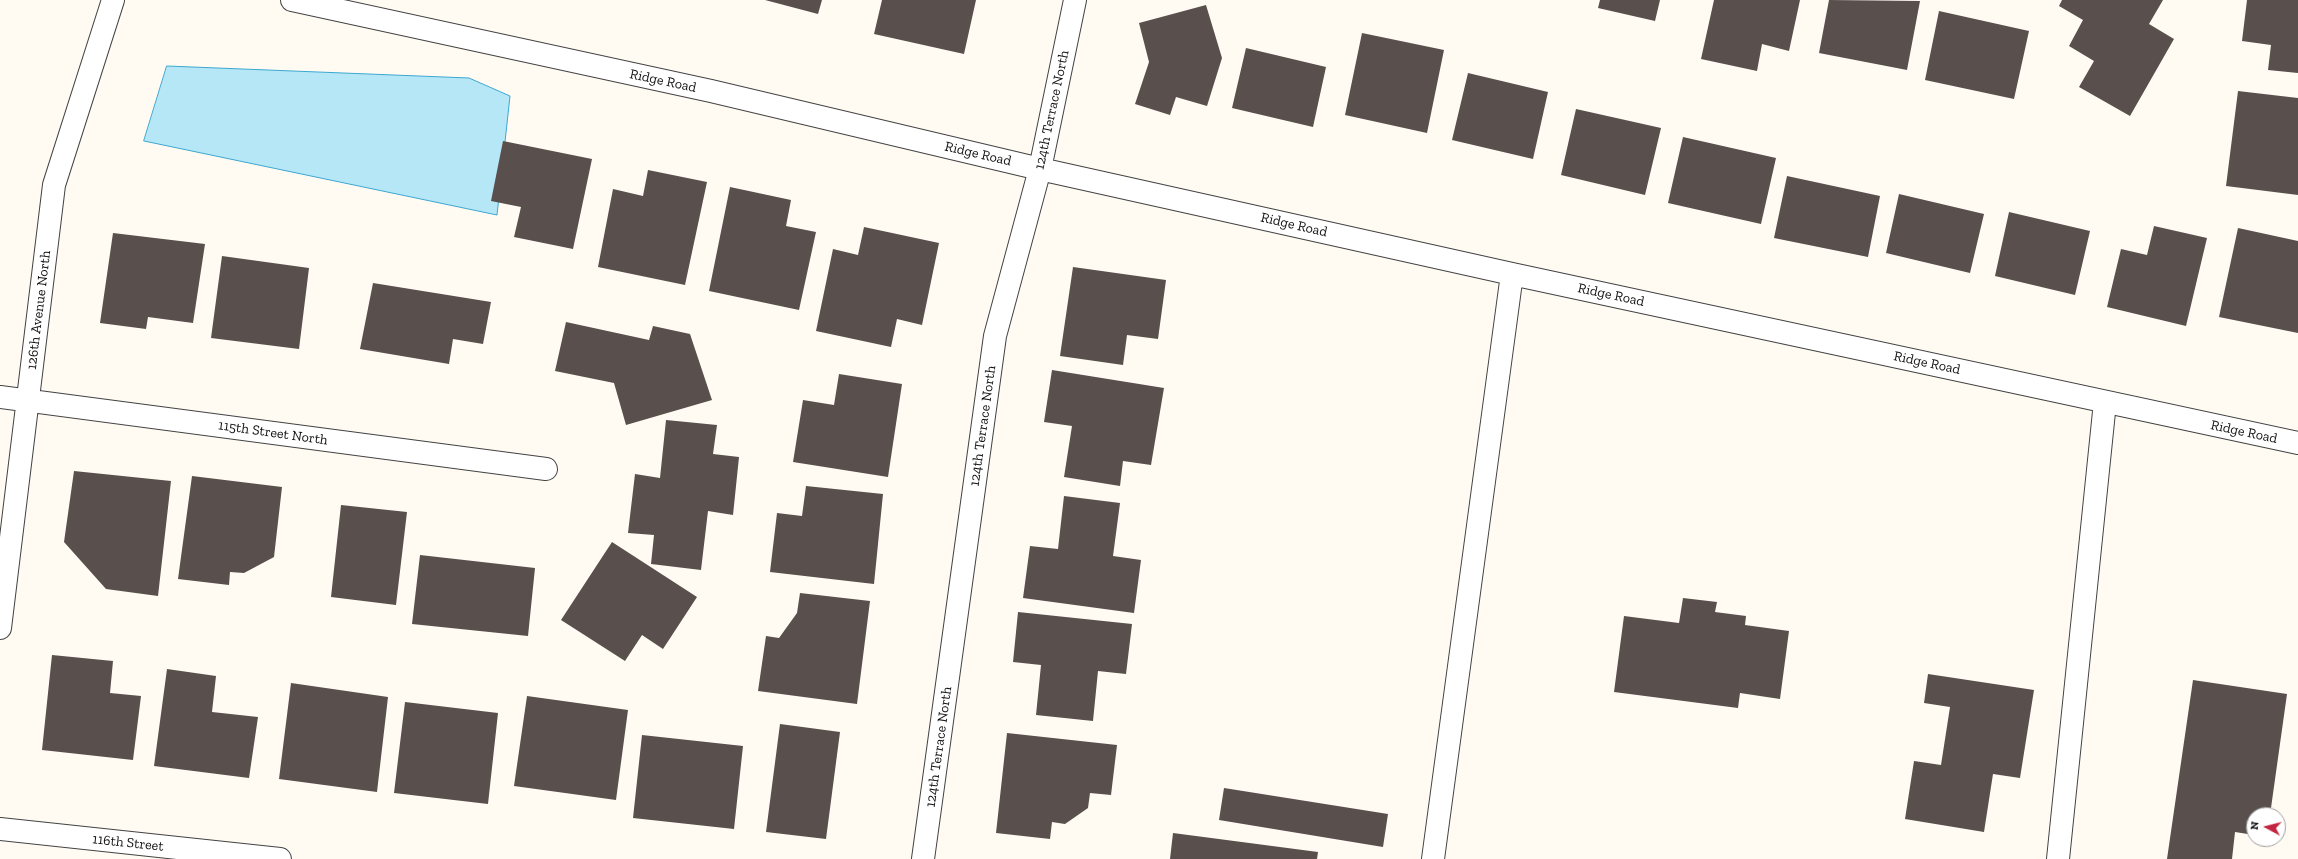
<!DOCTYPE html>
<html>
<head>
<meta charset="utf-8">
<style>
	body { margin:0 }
	#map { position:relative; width:2298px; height:859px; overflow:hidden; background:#fffbf3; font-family:"Zilla Slab",serif }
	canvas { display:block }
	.north { position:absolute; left:2246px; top:807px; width:40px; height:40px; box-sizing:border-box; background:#fff; border:1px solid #9f9f9f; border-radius:50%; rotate:277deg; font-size:11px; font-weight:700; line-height:16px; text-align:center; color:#101010 }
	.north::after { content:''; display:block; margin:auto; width:14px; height:18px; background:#c3243f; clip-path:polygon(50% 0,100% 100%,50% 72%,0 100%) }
</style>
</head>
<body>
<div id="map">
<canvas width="2298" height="859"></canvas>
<div class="north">N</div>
</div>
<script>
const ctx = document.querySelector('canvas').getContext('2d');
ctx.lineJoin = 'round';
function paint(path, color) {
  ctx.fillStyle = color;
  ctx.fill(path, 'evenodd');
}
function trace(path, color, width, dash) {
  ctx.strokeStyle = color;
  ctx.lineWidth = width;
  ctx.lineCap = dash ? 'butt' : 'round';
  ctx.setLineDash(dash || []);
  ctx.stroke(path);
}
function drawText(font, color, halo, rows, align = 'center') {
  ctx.font = font + ' "Zilla Slab",serif';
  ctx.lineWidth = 4;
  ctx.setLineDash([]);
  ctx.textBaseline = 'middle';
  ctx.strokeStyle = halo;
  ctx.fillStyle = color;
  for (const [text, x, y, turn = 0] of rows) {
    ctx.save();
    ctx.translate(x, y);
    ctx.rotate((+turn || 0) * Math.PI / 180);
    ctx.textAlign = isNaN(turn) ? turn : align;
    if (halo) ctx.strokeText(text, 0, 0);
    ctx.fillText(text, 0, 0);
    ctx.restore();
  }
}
const water = new Path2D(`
	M167,66L469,78L510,96L497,215L144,141Z`);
paint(water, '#b6e7f7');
trace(water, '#3ca7d0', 1);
paint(new Path2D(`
	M765,0H822L818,14Z
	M882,0H976L964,54L874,34Z
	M1600,0H1660L1655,21L1598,8Z
	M1714,0H1800L1789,51L1762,44L1757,71L1701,59Z
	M1829,0L1920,1L1907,70L1819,53Z
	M2062,0H2163L2149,24L2174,39L2130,116L2079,87L2094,61L2069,46L2083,20L2059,6Z
	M2247,0H2298V73L2268,70L2271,45L2242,41Z
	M1206,5L1222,58L1207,106L1176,97L1170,115L1135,104L1149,62L1139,23Z
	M1939,11L2029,31L2014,99L1925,80Z
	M1362,33L1444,50L1427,133L1345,115Z
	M1246,48L1326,67L1313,127L1232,108Z
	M1468,73L1548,92L1533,159L1452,140Z
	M2238,91L2298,98V195L2226,186Z
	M1576,109L1661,128L1645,195L1561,175Z
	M1683,137L1776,158L1761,224L1668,203Z
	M503,141L592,159L573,249L514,237L521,207L491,201Z
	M648,170L707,182L685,285L598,267L613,189L643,196Z
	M1787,176L1880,196L1868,257L1774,238Z
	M730,187L791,200L786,226L816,232L799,310L709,291Z
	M1899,194L1984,214L1970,273L1886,253Z
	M2009,212L2090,231L2075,295L1995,276Z
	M2154,226L2207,238L2186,326L2107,307L2121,249L2147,255Z
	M864,227L939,243L922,325L897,319L891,347L816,331L833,249L858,255Z
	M2238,228L2298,241V333L2219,317Z
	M113,233L205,244L193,323L148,317L146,329L100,323Z
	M222,256L309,268L299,349L211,338Z
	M1073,267L1166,280L1158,339L1127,335L1123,365L1060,356Z
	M373,283L491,302L483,344L453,339L449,364L360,349Z
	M566,322L649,340L653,326L690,334L712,400L626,425L614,383L555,371Z
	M1052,370L1164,388L1151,465L1123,461L1120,486L1064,477L1072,426L1044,422Z
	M839,374L902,384L888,477L793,462L803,400L834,405Z
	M666,420L717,425L713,454L739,457L733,515L708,511L701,570L651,564L654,535L628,533L635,474L660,478Z
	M74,471L171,481L158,596L106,589L64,542Z
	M192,476L282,487L274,557L244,573L230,572L229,585L178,579Z
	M806,486L883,494L874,584L770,572L777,513L802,516Z
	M1064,496L1120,503L1113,556L1141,560L1134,613L1023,598L1030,546L1058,549Z
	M341,505L407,512L396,605L331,597Z
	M612,542L697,597L663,649L642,635L625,661L561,620Z
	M420,555L535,568L528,636L412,624Z
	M800,593L870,601L857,704L758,691L766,636L779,638L797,613Z
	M1683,598L1717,602L1715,612L1746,616L1745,625L1789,631L1780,699L1740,693L1738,708L1614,692L1624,616L1679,623Z
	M1018,612L1132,624L1126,674L1098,671L1093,721L1036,715L1041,665L1013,662Z
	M52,655L113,661L110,693L141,696L133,760L42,750Z
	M167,669L216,676L212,712L258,717L249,778L154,766Z
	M1928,674L2034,690L2020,778L1993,774L1984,832L1905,819L1914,761L1941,765L1950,707L1924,703Z
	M2193,680L2287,694L2270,815H2254V835L2235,832L2232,859H2167Z
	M291,683L388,697L377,792L279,779Z
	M527,696L628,710L616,800L514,786Z
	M405,702L498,713L488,804L394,793Z
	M780,724L840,732L826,839L766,832Z
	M1007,733L1117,745L1111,795L1090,793L1088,808L1065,824L1052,822L1050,839L996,833Z
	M642,735L743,746L734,829L633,818Z
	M1224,788L1388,814L1383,847L1219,820Z
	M1173,833L1318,852L1317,859H1170Z`), '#594f4c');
const minor = new Path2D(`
	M292,0L711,91L1040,169L1512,274L2298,443
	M0,397L546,469
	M0,628L54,185L113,0
	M0,829L280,859
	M923,859L995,336L1040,169L1075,0
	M1433,859L1512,274
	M2058,859L2105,402`);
trace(minor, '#434343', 24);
trace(minor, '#fff', 22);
drawText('14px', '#101010', '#fff', [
	["Ridge Road",663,81,12],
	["124th Terrace North",1052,110,-78],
	["Ridge Road",978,154,13],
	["Ridge Road",1294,225,13],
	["Ridge Road",1611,295,12],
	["126th Avenue North",39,310,-83],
	["Ridge Road",1927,363,12],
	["124th Terrace North",983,426,-82],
	["Ridge Road",2244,432,12],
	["115th Street North",273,433,8],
	["124th Terrace North",939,747,-82],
	["116th Street",128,843,6]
]);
</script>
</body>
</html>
